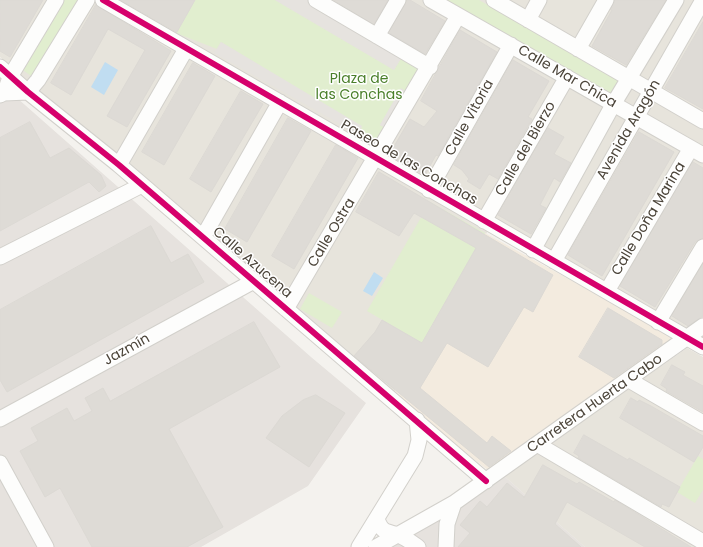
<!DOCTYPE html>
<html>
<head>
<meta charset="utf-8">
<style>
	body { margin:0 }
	canvas { display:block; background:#f4f2ee }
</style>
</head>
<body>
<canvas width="703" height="547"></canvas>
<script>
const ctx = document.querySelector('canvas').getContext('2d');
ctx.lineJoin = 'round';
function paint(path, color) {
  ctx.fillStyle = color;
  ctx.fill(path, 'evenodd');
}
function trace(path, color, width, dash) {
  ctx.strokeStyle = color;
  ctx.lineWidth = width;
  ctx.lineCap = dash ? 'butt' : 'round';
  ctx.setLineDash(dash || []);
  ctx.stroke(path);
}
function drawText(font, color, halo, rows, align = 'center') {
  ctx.font = font + ' Poppins,sans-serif';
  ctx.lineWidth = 3;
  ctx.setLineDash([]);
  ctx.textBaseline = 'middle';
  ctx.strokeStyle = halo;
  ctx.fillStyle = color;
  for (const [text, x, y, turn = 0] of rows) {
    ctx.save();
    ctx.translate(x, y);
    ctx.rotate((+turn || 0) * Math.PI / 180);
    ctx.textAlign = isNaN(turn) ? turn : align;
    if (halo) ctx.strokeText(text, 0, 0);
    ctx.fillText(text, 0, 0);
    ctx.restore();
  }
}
paint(new Path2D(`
	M0,0H703V338L493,222L392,396L0,57Z
	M687,348L703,357V547H585L504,476Z`), '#e7e4dc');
paint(new Path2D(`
	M485,233L674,337L489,471L392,396Z`), '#f3ebdf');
paint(new Path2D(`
	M0,83L311,357L366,403L308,486L201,547H0Z
	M504,476L585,547H393Z`), '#e6e2de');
paint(new Path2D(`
	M60,0H79L34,78L20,68Z
	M195,0H275L394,70L402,57L421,67L407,92L401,89L380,125L387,129L379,145L358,134L362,127L221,42L217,49L176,33Z
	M444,0H479L620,81L614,97Z
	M430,202L485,233L422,343L367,311Z
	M309,293L342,312L332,328L300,309Z
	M698,456L703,459V490L695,503L677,492Z`), '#e1eecf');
paint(new Path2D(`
	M275,0H309L403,55L394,70Z
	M221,42L362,126L358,134L214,53Z
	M401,88L407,92L387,129L380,125Z`), '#e6e3df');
paint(new Path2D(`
	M105,62L118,70L104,95L91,87Z
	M374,272L383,278L372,296L363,291Z`), '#c0ddf1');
const building = new Path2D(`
	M0,0H43L10,57L0,51Z
	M121,0H195L177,32Z
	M334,0H388L374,24Z
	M407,0H410L445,21L425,54L389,33Z
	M615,0H666L626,65L592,46L612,10H611Z
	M96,5L171,51L127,127L107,116L145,50L108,29L71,95L51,83Z
	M703,22V109L665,88Z
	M460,30L497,52L438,156L436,155L425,175L389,155L410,119L424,127L437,111L421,101Z
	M513,60L549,81L528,117L532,119L498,179L489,174L480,189L467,181L469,179L462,170L454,165Z
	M193,63L215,76L164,165L142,152Z
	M241,91L263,104L211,192L190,179Z
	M288,118L311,131L247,242L225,229Z
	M30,122L50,158L69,148L101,175L106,186L99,192L89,182L0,231V138Z
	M548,128L564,137L554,154L571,163L560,182L554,178L540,205L546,208L531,234L498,215Z
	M639,132L674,152L602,276L568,255Z
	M336,145L358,158L294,269L272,256Z
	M693,162L703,168V238L695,242L655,307L620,286Z
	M379,172L553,275L533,312L524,307L488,367L447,343L420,388L487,443L492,436L511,451L489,467L354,356L375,332L382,320L422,343L476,248L414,213L399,236L356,212Z
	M151,226L171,263L188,254L204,282L7,392L0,380V310Z
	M703,264V316L688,326L672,316Z
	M608,308L662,340V344L614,378L579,357Z
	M254,322L280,367L169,429L223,527L187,547H92L60,488L45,497L20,451L38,441L31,428L67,408L74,421L92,411L85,398L103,388L110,401Z
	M672,365L685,372L683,375L703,386V412L666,391L667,389L661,385Z
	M316,395L345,413L309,467L266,438L282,416L303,400Z
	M631,398L638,402L639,400L651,406L703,436V447L694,462L620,418Z
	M584,435L628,460L629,458L680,487L669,507L662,504L661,507L578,458L579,456L574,453Z
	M543,465L577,484L579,482L614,502L615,500L691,547H645L567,502L555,524L581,547H458L470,533L460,525L480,501L487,507L507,483L524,497Z`);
paint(building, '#dedbd6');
trace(building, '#dcd9d4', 1);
const minor = new Path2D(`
	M103,0L703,347
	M316,0L430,67
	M431,0L703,155
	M494,0L703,121
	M528,20L539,0
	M377,36L398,0
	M578,49L606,0
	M0,67L28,92L119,165L486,481
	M7,86L10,77L56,0
	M0,95L4,93L28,92L38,80L87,0
	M119,165L186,49
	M429,190L511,45
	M484,221L567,77
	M203,237L280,102
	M533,250L614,103L676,0
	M0,257L142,185
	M554,261L703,0
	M607,291L691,148
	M286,309L458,16
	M658,322L703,247
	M629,380L703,423
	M0,419L254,281
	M537,444L703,542
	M0,463L46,547
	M377,519C382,533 386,531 398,535C405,537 412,543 418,547
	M359,547L415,456L419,440L417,420
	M376,547L454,503L703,326
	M446,547L447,524L454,503`);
trace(minor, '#d2d0cb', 17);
trace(minor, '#fdfdfc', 15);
trace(new Path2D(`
	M103,0L703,347
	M0,67L28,92L119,165L486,481`), '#d6006c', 6);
drawText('14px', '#4b4439', '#fff', [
	["Calle Mar Chica",567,77,30],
	["Calle Vitoria",470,118,-61],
	["Avenida Aragón",629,130,-60],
	["Calle del Bierzo",526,149,-60],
	["Paseo de las Conchas",409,163,30],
	["Calle Doña Marina",649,219,-59],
	["Calle Ostra",332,233,-59],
	["Calle Azucena",252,263,41],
	["Jazmín",127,350,-29],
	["Carretera Huerta Cabo",595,404,-35]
]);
drawText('14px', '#4a7f2a', '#fff', [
	["Plaza de",359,79],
	["las Conchas",359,95]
]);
</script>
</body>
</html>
